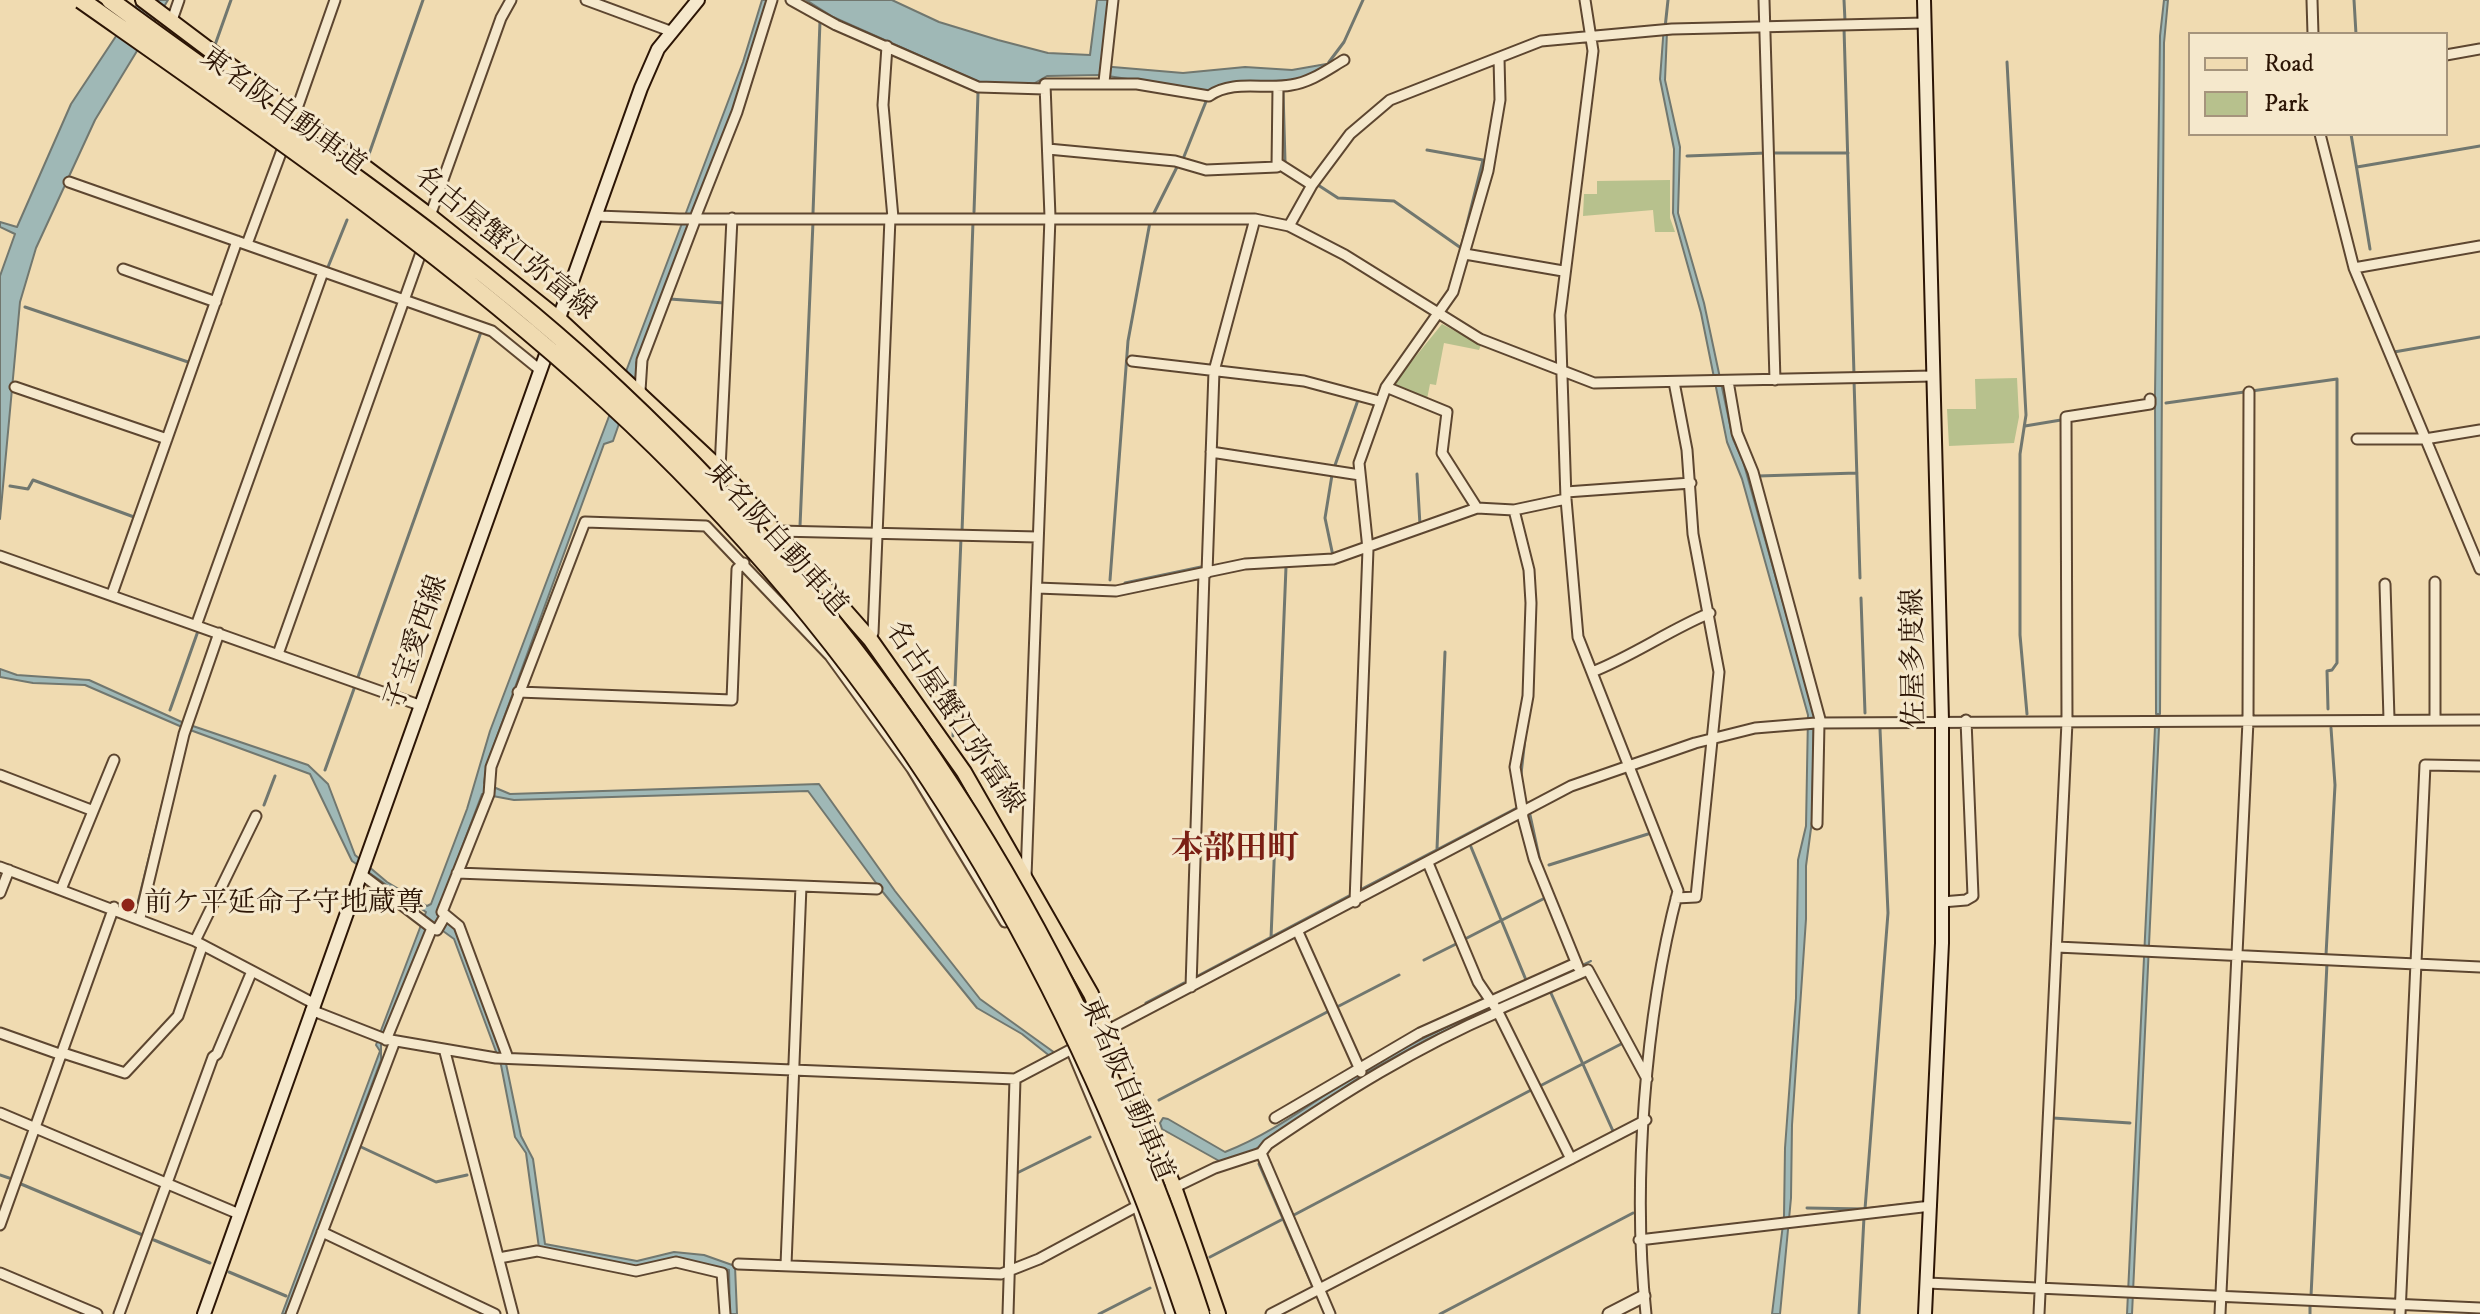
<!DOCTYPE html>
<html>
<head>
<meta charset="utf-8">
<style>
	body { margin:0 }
	#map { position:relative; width:2480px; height:1314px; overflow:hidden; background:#f0dbb1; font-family:"IM FELL DW Pica",serif }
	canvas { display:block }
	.legend { position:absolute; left:2188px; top:32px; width:260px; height:104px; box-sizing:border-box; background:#f5e8cc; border:2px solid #a5947c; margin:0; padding:10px 14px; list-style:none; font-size:24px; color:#2c1505 }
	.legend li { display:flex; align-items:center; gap:16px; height:40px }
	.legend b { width:40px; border:2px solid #a5947c }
</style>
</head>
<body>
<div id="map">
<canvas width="2480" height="1314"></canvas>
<ul class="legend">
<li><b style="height:10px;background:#f0dbb1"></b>Road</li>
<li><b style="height:22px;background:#b7c18d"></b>Park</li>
</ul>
</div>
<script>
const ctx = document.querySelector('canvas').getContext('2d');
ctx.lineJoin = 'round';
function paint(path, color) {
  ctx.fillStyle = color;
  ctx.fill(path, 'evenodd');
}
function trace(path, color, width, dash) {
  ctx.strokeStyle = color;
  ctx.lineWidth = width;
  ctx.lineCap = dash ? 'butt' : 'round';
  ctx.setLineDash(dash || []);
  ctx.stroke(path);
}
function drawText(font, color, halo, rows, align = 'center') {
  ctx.font = font + ' "IM FELL DW Pica","Noto Serif JP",serif';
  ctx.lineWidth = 6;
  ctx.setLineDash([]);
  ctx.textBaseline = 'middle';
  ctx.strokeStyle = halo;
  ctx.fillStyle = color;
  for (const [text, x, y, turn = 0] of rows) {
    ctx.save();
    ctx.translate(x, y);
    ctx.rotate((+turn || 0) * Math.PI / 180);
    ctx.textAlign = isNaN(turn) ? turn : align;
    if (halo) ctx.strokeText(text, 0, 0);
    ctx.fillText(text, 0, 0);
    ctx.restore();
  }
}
paint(new Path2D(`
	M1670,180V218L1675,232H1655L1653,210L1583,216L1584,194H1597V181Z
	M1442,324L1481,345L1479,350L1444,343L1436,385L1430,384L1427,399L1397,387L1395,382Z
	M2017,378L2019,417L2014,443L1949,446L1947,409H1976L1975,379Z`), '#b7c18d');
const water = new Path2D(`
	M140,0H168L95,120L36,248L20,302L0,519V276L15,234L0,227V222L17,227L71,104Z
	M762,0H769L752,59L636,363L637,372L613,441L604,444L487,764L484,783L510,794L819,784L895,891L980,999L1055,1053L1051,1057L1022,1034L977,1008L882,891L808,791L514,800L482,794L438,911L439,916L455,925L503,1049L521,1136L533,1159L545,1244L637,1261L674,1252L704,1255L735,1266L737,1314H730L729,1270L676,1258L637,1268L539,1248L526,1153L515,1137L501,1065L454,939L432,923L381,1043V1060L286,1314H282L380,1051L376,1045L380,1033L426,912L352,861L310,774L182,727L85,685L33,683L0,677V669L17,675L89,680L184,723L308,765L328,784L355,855L387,882L427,906L431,904L467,809L490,731L743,62Z
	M806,0H892L939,22L998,40L1048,53L1090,55L1097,0H1109L1101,66L1183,73L1245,67L1292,70L1332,63L1306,79L1223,84L1208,91L1101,75L1047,76L1028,87L979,82L833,17Z
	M2164,0H2168L2164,43L2160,714H2156L2155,395L2160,36Z
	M1664,25L1667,32L1665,80L1680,147L1678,213L1704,303L1733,439L1743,461L1814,713L1812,821L1806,866V919L1792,1125L1791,1198L1780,1314H1772L1784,1216L1785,1148L1796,998L1798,860L1806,826L1808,715L1742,479L1727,442L1701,313L1673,213L1674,149L1660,79Z
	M2155,727L2159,728L2132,1314H2127Z
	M1591,961L1426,1040L1364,1074L1253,1151L1221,1162L1162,1129L1160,1123L1163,1118L1168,1119L1225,1152C1277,1132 1318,1097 1366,1069C1438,1028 1515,996 1591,961Z`);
paint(water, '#9fb8b6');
trace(water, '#71776f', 2);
trace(new Path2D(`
	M1844,0L1845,21
	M2354,0L2356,34
	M1665,28L1668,0
	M1844,28L1854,375
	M215,45L231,0
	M1329,62L1344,42L1363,0
	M2007,62L2026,415L2020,454V635L2027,714
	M1283,91L1285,161
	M2351,134L2370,249
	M1772,153H1848
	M1687,156L1766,153
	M368,157L423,0
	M1183,159L1207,99
	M2357,167L2480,146
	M1318,185L1338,198L1394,201L1461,248L1483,160L1427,150
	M974,212L978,93
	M813,213L820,21
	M1153,215L1178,165
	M328,267L347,220
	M670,299L724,303
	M25,307L191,363
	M2394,352L2480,337
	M1854,380L1860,578
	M2166,403L2337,379V663L2332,670L2327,671L2328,709
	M2025,426L2061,420
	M1334,468L1358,400
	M1417,474L1420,525
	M1332,475L1325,518L1333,556
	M1758,476L1857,473
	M10,486L28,489L33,480L134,517
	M800,526L813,222
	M962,532L973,222
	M1524,532L1527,544
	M1110,580L1128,341L1150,222
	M1125,583L1201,567
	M1861,598L1865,713
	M358,677L481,332
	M1532,691L1533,671
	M170,710L198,631
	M953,736L961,538
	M325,770L355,686
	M1521,774L1525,738
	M264,805L275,776
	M1530,815L1541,866
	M1471,847L1526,980
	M1437,849L1445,652
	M1549,865L1648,834
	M1362,889L1517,808
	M138,903L164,798
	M1271,938L1286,567
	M1463,940L1543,899
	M2326,955L2335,785L2331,728
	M1424,960L1458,943
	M1588,965L1644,1064
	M1196,977L1349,896
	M1550,991L1613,1131
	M1146,1003L1184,983
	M1337,1007L1399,975
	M1538,1087L1623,1043
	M1159,1100L1329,1011
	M2053,1118L2130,1123
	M359,1146L436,1182L467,1175
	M1259,1164L1313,1287
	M1017,1173L1090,1137
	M0,1175L9,1178
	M21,1184L145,1236
	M1807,1208L1865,1209L1917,1203
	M1865,1209L1888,913L1880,729
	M1292,1216L1533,1089
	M154,1240L210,1263
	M1210,1257L1283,1219
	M229,1272L286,1296
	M2311,1296L2327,963
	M1099,1314L1150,1288
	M1440,1314L1633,1213
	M1859,1314L1864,1217
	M2310,1314V1305`), '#71776f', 3);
const minor = new Path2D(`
	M586,0L670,31
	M791,0L836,25L978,87L1045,89
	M1585,0L1593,51L1560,315L1566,499L1578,637L1678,891C1645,1016 1632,1185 1646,1314
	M1764,0L1775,380
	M2312,0L2313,34
	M171,23L179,0
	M887,46L883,105L893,218
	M2446,55L2480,49
	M1104,82L1113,0
	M294,117L335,0
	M2320,134L2354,268L2480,569
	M1048,149L1175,161L1206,170L1277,167L1278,87
	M1279,164L1312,185
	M69,182L492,331L540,370
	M430,216L501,18L511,0
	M597,216L679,219H1255L1289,226L1345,255L1480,339L1594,383L1933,376
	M695,218L737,112L772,0
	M1289,226L1312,185L1350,134L1390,100L1541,41L1672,29L1925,23
	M247,244L285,142
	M1465,254L1563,271
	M2354,268L2480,246
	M123,269L216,302
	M1132,361L1304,381L1379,401
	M1728,381L1737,433L1753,472L1821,723
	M1674,382L1687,450L1693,534L1719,672L1696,897L1676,898
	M15,387L167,439
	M1386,387L1447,412L1442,453L1477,508
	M640,391L642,360L696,218
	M2357,439H2425L2480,430
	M1211,452L1360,475
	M720,469L732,218
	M1566,492L1691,483
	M1514,510L1529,570L1531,603L1528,696L1515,767L1523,814
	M778,531L1038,537
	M0,556L422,706
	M1207,573L1214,371L1255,219
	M2435,582V719
	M2385,584L2389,719
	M1037,588L1116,591L1245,564L1333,559L1477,508L1514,510L1566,499
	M112,594L237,241
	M197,623L323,272
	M870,639L873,633L890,218
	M278,654L423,247
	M1592,672C1633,656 1669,630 1710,613
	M518,692L732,700L737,569L744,563
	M0,775L91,810
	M1522,814L1534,859L1578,967
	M1817,824L1819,723
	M1428,863L1478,982L1497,1010L1571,1159
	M0,867L195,941L313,1003
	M457,873L801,886L786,1265
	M361,874L432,928
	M1026,877L1050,217L1045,84H1137L1209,96C1233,79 1264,90 1291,85C1311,82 1327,70 1344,60
	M801,886L877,889
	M62,887L114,760
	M0,893L9,870
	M1355,902L1368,549L1359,463L1386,387L1453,292L1488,171L1500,100L1499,58
	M1942,902L1966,900L1973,896L1966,720
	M140,918L184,734L219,633
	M1298,932L1361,1072
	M195,941L256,816
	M2057,947L2480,967
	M1191,987L1204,573
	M311,1010L385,1039L496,1058L1015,1079L1571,786L1695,743L1755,728L1816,723L2480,720
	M1497,1010L1588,970L1647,1079
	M0,1033L62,1055
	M386,1040L432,928L437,930L445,916
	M1071,1049L1137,1206L1171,1314
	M445,1052L513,1314
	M63,1053L125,1073L178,1016L202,947
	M508,1058L459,926L442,912L489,794L491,767L585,522L706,526L830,656L912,769L1005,922
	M0,1113L239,1214
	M1275,1118L1420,1033L1576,963
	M1261,1153L1330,1314
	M1155,1197L1215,1168L1261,1153L1268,1144C1343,1093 1415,1048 1498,1012
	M0,1225L114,907
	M322,1232L495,1314
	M1639,1240L1931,1206
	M499,1258L537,1251L636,1271L676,1262L722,1273L725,1314
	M738,1264L1001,1274L1039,1259L1141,1204
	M0,1273L97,1314
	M1927,1283L2480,1308
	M119,1314L213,1057L217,1054L252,971
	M291,1314L395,1041
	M1008,1314L1015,1079
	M1271,1314L1646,1120
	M2039,1314L2067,722L2066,417L2150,404V399
	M2220,1314L2248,721L2249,392
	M2400,1314L2425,765L2480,766`);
const tertiary = new Path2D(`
	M1609,1314L1644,1296`);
const secondary = new Path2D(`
	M1924,0L1942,720V943L1925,1314
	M204,1314L641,88L658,49L698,0`);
const primary = new Path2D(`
	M143,0L430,216L560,320L720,469L870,639L964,772L1091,994L1174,1187L1218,1314`);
trace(minor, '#5d4630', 13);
trace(tertiary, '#5d4630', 15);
trace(secondary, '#2c1505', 16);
trace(primary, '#2c1505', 18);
trace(minor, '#f5e8cc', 9);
trace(tertiary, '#f5e8cc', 11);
trace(secondary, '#f5e8cc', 12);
trace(primary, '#f0dbb1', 14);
const motorwayBridge = new Path2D(`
	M81,0C259,125 447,254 607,401C882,653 1068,962 1185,1314
	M110,0C281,126 463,244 618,390C896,651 1083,952 1201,1314`);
trace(motorwayBridge, '#2c1505', 20, []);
trace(motorwayBridge, '#f0dbb1', 16);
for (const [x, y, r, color] of [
	[128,905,8,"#8f2418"]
]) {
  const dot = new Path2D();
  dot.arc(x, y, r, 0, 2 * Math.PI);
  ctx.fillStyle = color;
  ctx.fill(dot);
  trace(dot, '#f5e8cc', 3);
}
drawText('28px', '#2c1505', '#f5e8cc', [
	["東名阪自動車道",282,113,36],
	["名古屋蟹江弥富線",504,245,39],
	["東名阪自動車道",775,540,48],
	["子宝愛西線",418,643,-71],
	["佐屋多度線",1916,658,-91],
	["名古屋蟹江弥富線",953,718,56],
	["東名阪自動車道",1125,1090,67]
]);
drawText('28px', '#2c1505', '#f5e8cc', [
	["前ケ平延命子守地蔵尊",144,905]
], 'left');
drawText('bold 32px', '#7a1f14', '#f5e8cc', [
	["本部田町",1235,851]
]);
</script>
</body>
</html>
